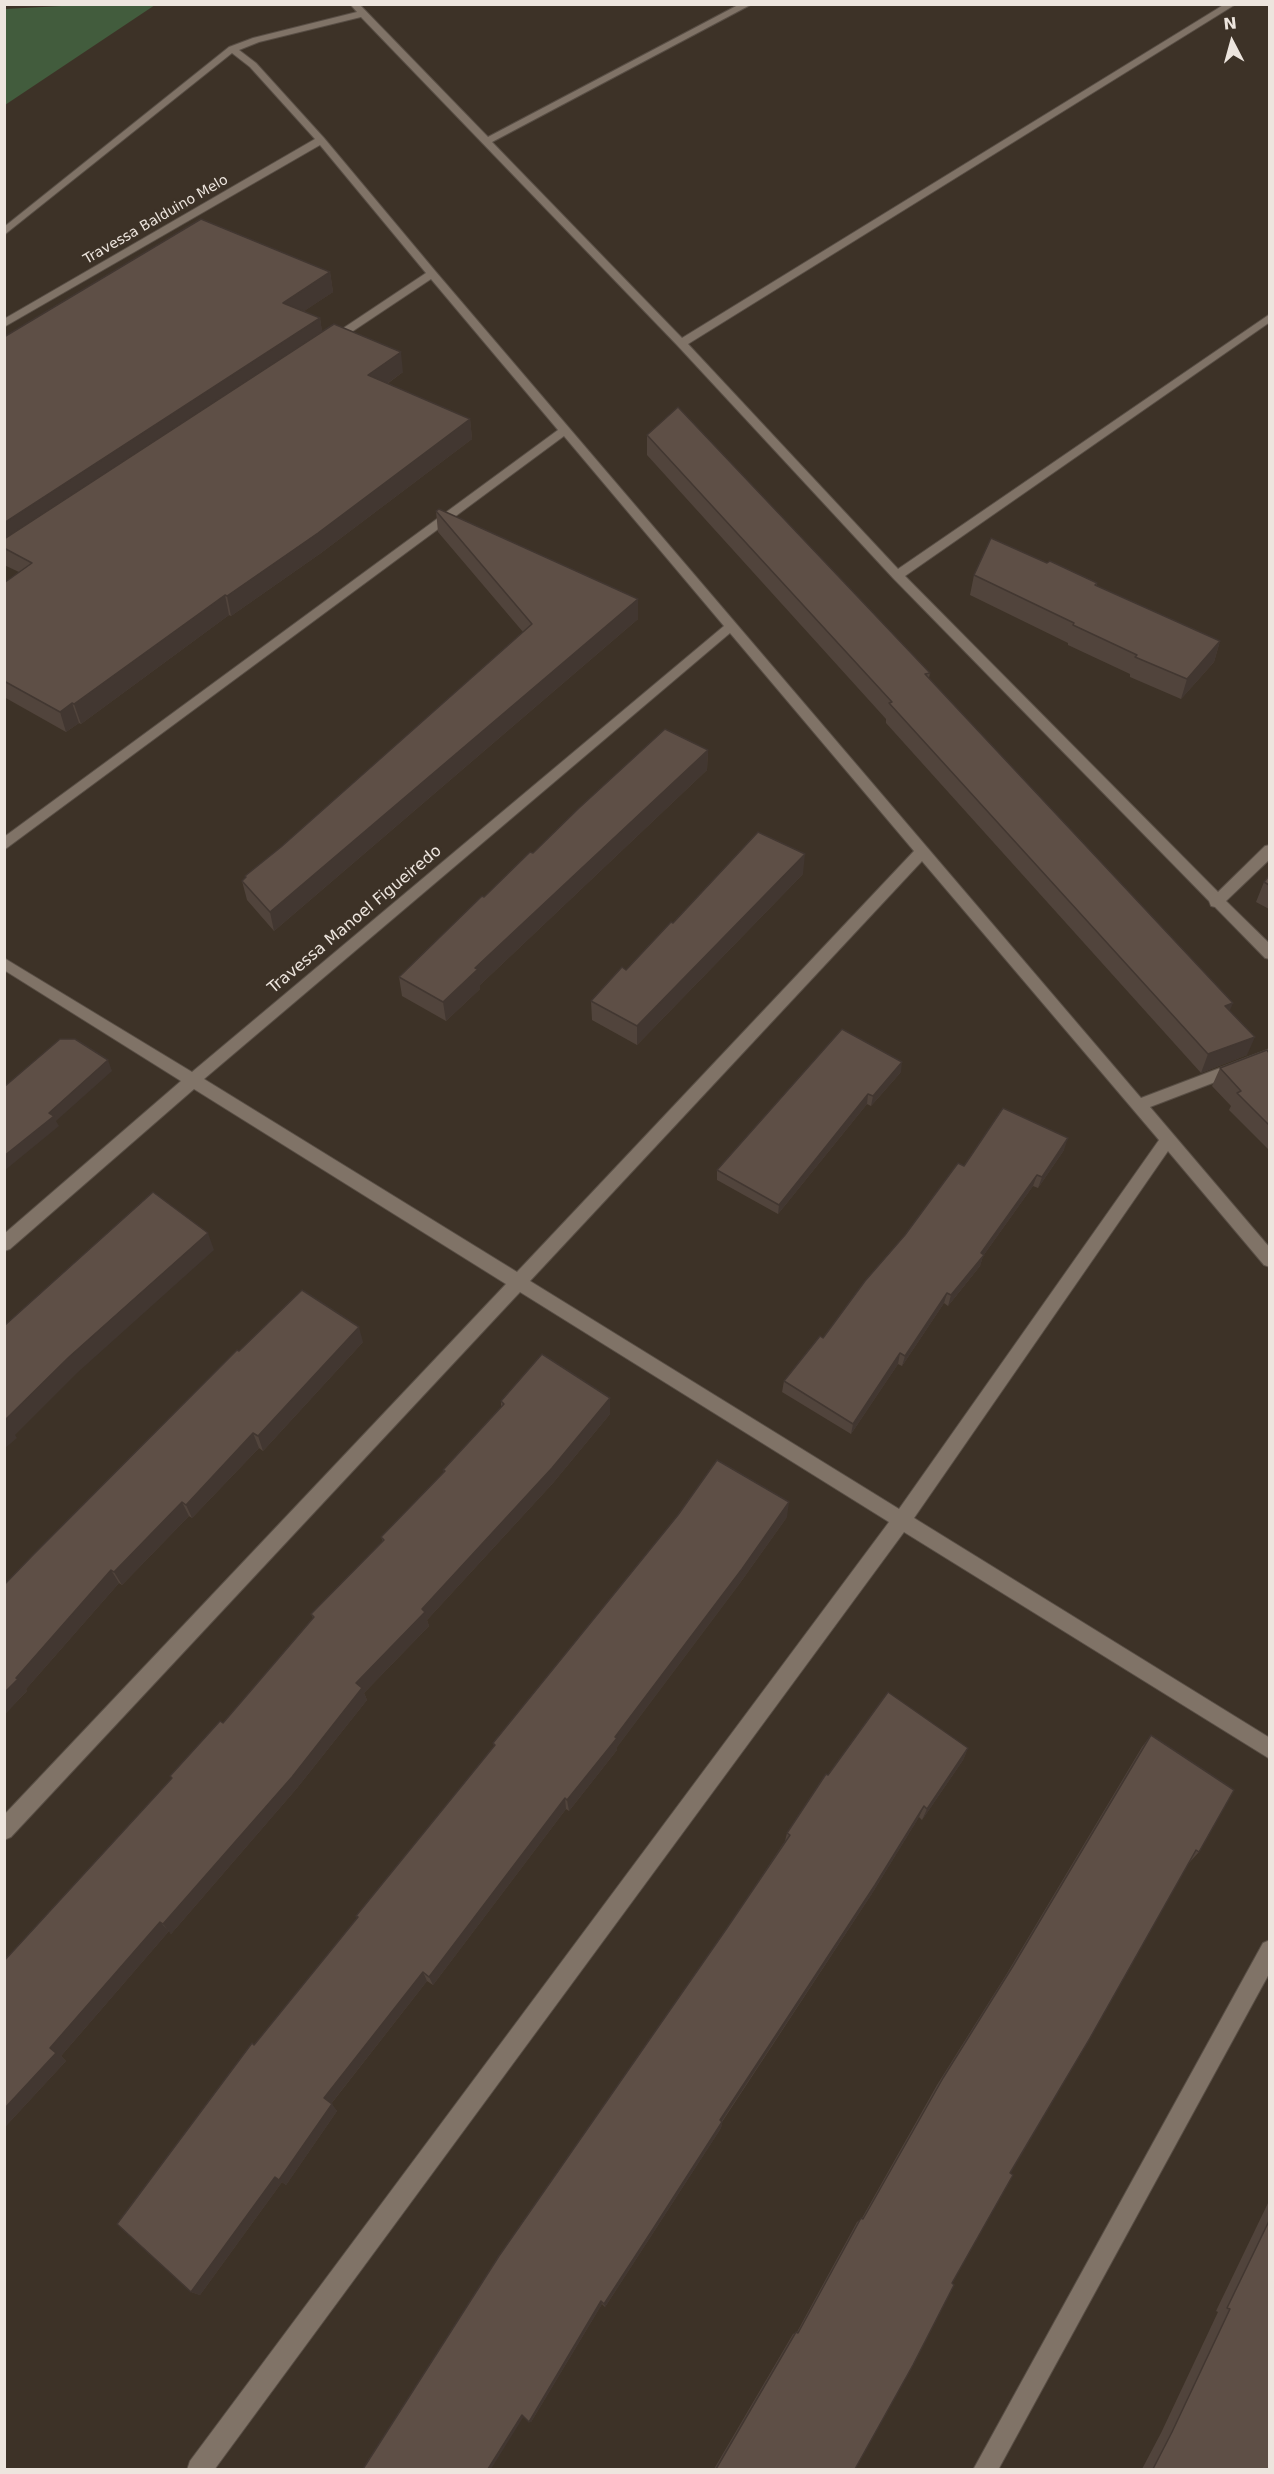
<!DOCTYPE html>
<html>
<head>
<meta charset="utf-8">
<style>
	body { margin:0 }
	#map { position:relative; width:1274px; height:2474px; overflow:hidden; background:#3d3227; font-family:"DejaVu Sans",sans-serif }
	canvas { display:block }
	.frame { position:absolute; inset:0; border:6px solid #ede5de; pointer-events:none }
	.north { position:absolute; left:1202px; top:12px; width:60px; height:60px; -webkit-text-stroke:4px #3d3227; paint-order:stroke; rotate:354deg; font-size:16px; font-weight:700; line-height:24px; text-align:center; color:#ede5de }
	.north::after { content:''; display:block; margin:auto; width:21px; height:27px; background:#ede5de; clip-path:polygon(50% 0,100% 100%,50% 72%,0 100%) }
</style>
</head>
<body>
<div id="map">
<canvas width="1274" height="2474"></canvas>
<div class="frame"></div>
<div class="north">N</div>
</div>
<script>
const ctx = document.querySelector('canvas').getContext('2d');
ctx.lineJoin = 'round';
function paint(path, color) {
  ctx.fillStyle = color;
  ctx.fill(path, 'evenodd');
}
function trace(path, color, width, dash) {
  ctx.strokeStyle = color;
  ctx.lineWidth = width;
  ctx.lineCap = dash ? 'butt' : 'round';
  ctx.setLineDash(dash || []);
  ctx.stroke(path);
}
function drawText(font, color, halo, rows, align = 'center') {
  ctx.font = font + ' "DejaVu Sans",sans-serif';
  ctx.lineWidth = 4.5;
  ctx.setLineDash([]);
  ctx.textBaseline = 'middle';
  ctx.strokeStyle = halo;
  ctx.fillStyle = color;
  for (const [text, x, y, turn = 0] of rows) {
    ctx.save();
    ctx.translate(x, y);
    ctx.rotate((+turn || 0) * Math.PI / 180);
    ctx.textAlign = isNaN(turn) ? turn : align;
    if (halo) ctx.strokeText(text, 0, 0);
    ctx.fillText(text, 0, 0);
    ctx.restore();
  }
}
paint(new Path2D(`
	M80,5H155L5,105V9Z`), '#425c3d');
const minor = new Path2D(`
	M350,4H359L488,137L740,4H752L492,142L682,338L1225,4H1236L688,344L898,569L1270,314V322L905,576L1218,892L1265,846L1270,845V859L1226,901L1270,944V959L1265,958L1215,907L1211,906L1209,901L893,578L677,345L361,17L259,42L239,50L256,63L324,138L436,272L1141,1098L1270,1049V1061L1150,1107L1270,1248V1267L1264,1265L1168,1151L914,1518L1270,1738V1759L904,1532L214,2470H187L190,2461L889,1522L520,1292L11,1837L4,1840V1815L506,1284L194,1089L10,1249L4,1251V1234L181,1081L4,970V958L192,1072L724,626L564,436L4,850V837L558,430L431,279L335,343H327V339L426,273L320,145L4,327V319L315,139L250,67L232,53L4,235V227L229,47L253,38L357,12ZM730,633L914,851L517,1272L204,1079ZM922,861L1159,1140L899,1509L530,1281Z
	M1270,1940V1972L998,2470H973L1263,1943Z`);
trace(minor, '#584e45', 2);
paint(minor, '#807367');
paint(new Path2D(`
	M330,272L333,292L304,311L320,318L322,332L403,372L387,384L470,419L472,439L321,553L231,616L229,615L81,724L79,723L66,732L4,697V583L19,572L4,565V337Z
	M647,435L930,673L929,678L1229,1011L1247,1055L1201,1073L886,723V719L647,455Z
	M436,511L638,619L274,931L247,900L242,881L245,878V876L281,847L523,632L438,532Z
	M1047,563L1097,583V586L1220,641L1214,662L1181,699L1130,677V674L1068,645V643L970,595L974,575Z
	M708,750L707,770L480,985V989L446,1021L402,996L399,977L484,897L533,853Z
	M803,874L637,1045L592,1020L591,1001L626,970L673,923Z
	M1269,876V909L1256,902L1264,882Z
	M1269,1053V1150L1229,1110L1231,1106L1212,1086L1220,1068Z
	M901,1072L871,1106L867,1104L778,1214L717,1180V1170Z
	M1064,1150L1038,1188L1033,1186L983,1256L980,1266L948,1306L944,1303L902,1366L898,1364L851,1434L782,1392L784,1381L823,1338L905,1235L964,1166Z
	M363,1342L263,1451L259,1448L192,1518L189,1516L122,1585L119,1583L26,1689L27,1691L4,1715V1585L239,1351Z
	M610,1398V1414L553,1483L427,1620L429,1626L364,1693L367,1700L297,1788L171,1934L169,1931L61,2056L66,2061L4,2128L172,1779L170,1776L223,1723L313,1618L311,1614L383,1542L381,1537L444,1473L443,1470L501,1407V1401Z
	M787,1517L740,1583L617,1747V1750L569,1811L566,1809L433,1985L427,1981L331,2104L337,2111L286,2185L282,2182L200,2295L191,2292L254,2045L357,1918L356,1916L494,1746L493,1743Z
	M1151,1735L1199,1852L1189,1863L1010,2173L855,2469H714L793,2334L797,2332L857,2222L862,2218L937,2085L1006,1975L1142,1747Z
	M968,1748L963,1760L922,1820L919,1817L871,1895L722,2122L721,2128L653,2233L605,2307L602,2304L531,2422H529L524,2417L727,1928L785,1841L787,1833L828,1775Z
	M1269,2201V2469H1142L1161,2433L1218,2312L1216,2311Z`), '#51443c');
paint(new Path2D(`
	M330,272L333,292L286,323L283,303Z
	M320,318L323,338L4,548V523Z
	M401,352L403,372L371,395L368,375Z
	M470,419L472,439L321,553L231,616L227,596Z
	M225,595L229,615L81,724L74,704Z
	M638,599V619L274,931L270,912Z
	M1220,641L1214,662L1181,699L1187,679Z
	M72,703L79,723L66,732L60,712Z
	M708,750L707,770L480,985V989L446,1021L443,1002L475,968Z
	M805,854L803,874L637,1045V1026Z
	M1233,1003L1225,1022V1006Z
	M1255,1037L1247,1055L1201,1073L1208,1054Z
	M108,1060L112,1071L56,1121L59,1126L4,1171V1156L49,1113Z
	M902,1062L901,1072L871,1106L873,1096Z
	M868,1094L867,1104L778,1214L779,1205Z
	M1068,1138L1064,1150L1038,1188L1042,1177Z
	M1037,1175L1033,1186L983,1256L980,1266L948,1306L951,1295Z
	M208,1233L214,1250L77,1373L15,1435L17,1438L4,1449L5,1420L69,1357Z
	M947,1293L944,1303L902,1366L905,1356Z
	M359,1327L363,1342L263,1451L258,1436Z
	M900,1353L898,1364L851,1434L853,1424Z
	M610,1398V1414L553,1483L427,1620L429,1626L364,1693L367,1700L297,1788L171,1934L163,1924L356,1683Z
	M253,1433L259,1448L192,1518L186,1505Z
	M182,1502L189,1516L122,1585L114,1572Z
	M789,1502L787,1517L740,1583L617,1747V1750L569,1811L567,1800L615,1737Z
	M111,1570L119,1583L26,1689L27,1691L4,1715V1693L16,1678Z
	M968,1748L963,1760L922,1820L927,1809Z
	M565,1798L566,1809L433,1985L429,1977Z
	M924,1806L919,1817L871,1895L718,2127L720,2120Z
	M160,1922L169,1931L61,2056L66,2061L4,2128V2109L50,2048Z
	M423,1972L427,1981L330,2105L324,2098Z
	M332,2104L337,2111L286,2185L282,2182L200,2295L191,2292L275,2177Z
	M722,2122L721,2128L605,2307L604,2304Z
	M601,2301L602,2304L531,2422H529Z
	M522,2415L524,2416L491,2469H488Z`), '#423731');
const building = new Path2D(`
	M201,219L330,272L283,303L320,318L4,523V337Z
	M334,324L401,352L368,375L470,419L318,533L227,596L225,595L74,704L72,703L60,712L4,681V583L32,563L4,548V539Z
	M678,407L930,673L925,674L1233,1003L1225,1006L1255,1037L1208,1054L889,703L892,702L647,435Z
	M439,509L638,599L270,912L242,881L246,877L245,876L281,847L532,624L436,511Z
	M991,538L1047,563L1050,561L1097,583L1095,585L1220,641L1187,679L1135,657L1137,655L1073,625L1074,623L974,575Z
	M665,729L708,750L475,968L478,969L443,1002L399,977L482,896L484,897L530,852L533,853L579,808Z
	M758,832L805,854L637,1026L591,1001L622,967L626,970L671,922L673,923Z
	M1269,876V885L1264,882Z
	M842,1029L902,1062L873,1096L868,1094L779,1205L717,1170Z
	M60,1039H75L108,1060L49,1113L54,1116L4,1156V1087Z
	M1267,1050L1269,1053V1125L1237,1093L1241,1091L1220,1068Z
	M1003,1108L1068,1138L1042,1177L1037,1175L981,1253L984,1255L951,1295L947,1293L905,1356L900,1353L853,1424L784,1381L820,1336L823,1338L865,1281L905,1235L958,1163L964,1166Z
	M153,1192L208,1233L69,1357L5,1420L7,1422L4,1425V1326Z
	M302,1290L359,1327L258,1436L253,1433L186,1505L182,1502L114,1572L111,1570L16,1678L18,1679L4,1693V1585L33,1555L237,1350L239,1351Z
	M542,1354L610,1398L552,1468L422,1609L425,1612L356,1683L362,1688L292,1777L163,1924L160,1922L50,2048L56,2053L4,2109V1961L172,1778L170,1776L220,1721L223,1723L314,1617L311,1614L384,1540L381,1537L445,1471L443,1470L504,1404L501,1401Z
	M717,1460L789,1502L742,1569L615,1737L617,1738L567,1800L565,1798L429,1977L423,1972L324,2098L332,2104L279,2180L275,2177L191,2292L117,2224L252,2043L254,2045L358,1917L356,1916L495,1745L493,1743L678,1515Z
	M888,1692L968,1748L927,1809L924,1806L875,1885L720,2120L722,2122L653,2229L604,2304L601,2301L529,2422L522,2415L488,2469H363L499,2256L727,1928L790,1835L787,1833L826,1774L828,1775Z
	M1151,1735L1234,1790L1199,1852L1196,1850L1090,2038L1010,2173L1013,2175L952,2283L954,2285L913,2365L855,2469H716L796,2332L798,2333L861,2218L863,2219L943,2078L1013,1966Z
	M1269,2221V2469H1153L1172,2432L1230,2309L1227,2308Z`);
paint(building, '#5e4f46');
trace(building, '#423731', 1.5);
drawText('14px', '#ede5de', '#3d3227', [
	["Travessa Balduino Melo",156,220,-30]
]);
drawText('16px', '#ede5de', '#3d3227', [
	["Travessa Manoel Figueiredo",355,920,-40]
]);
</script>
</body>
</html>
